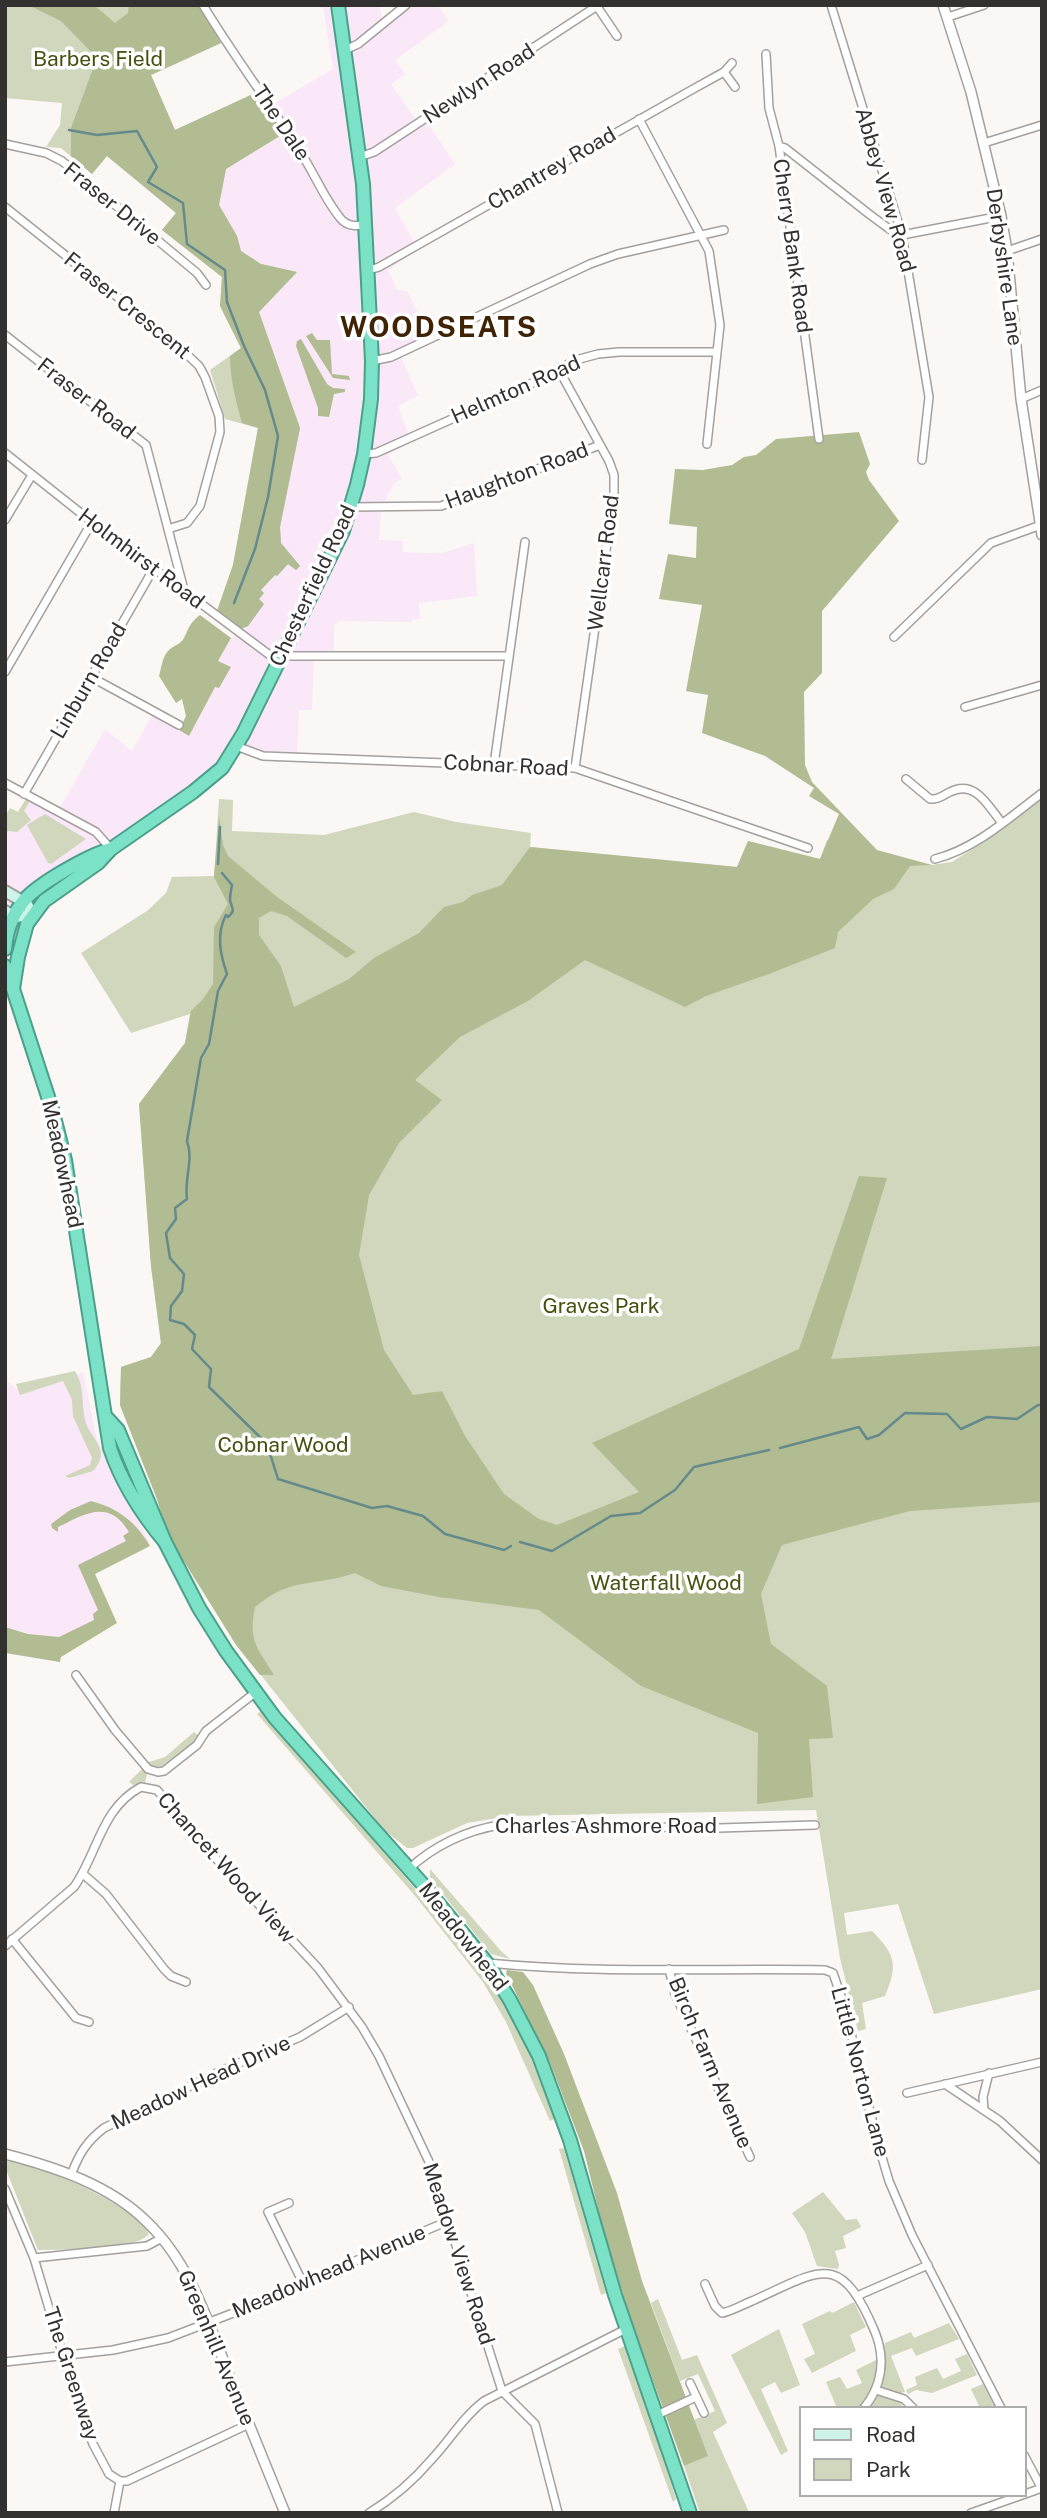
<!DOCTYPE html>
<html>
<head>
<meta charset="utf-8">
<style>
	body { margin:0 }
	#map { position:relative; width:1047px; height:2518px; overflow:hidden; background:#fbf7f4; font-family:"Public Sans",sans-serif }
	canvas { display:block }
	.frame { position:absolute; inset:0; border:7px solid #333130; pointer-events:none }
	.legend { position:absolute; left:799px; top:2406px; width:228px; height:91px; box-sizing:border-box; background:#fff; border:2px solid #adadac; margin:0; padding:9px 12px; list-style:none; font-size:21px; color:#333130 }
	.legend li { display:flex; align-items:center; gap:14px; height:35px }
	.legend b { width:35px; border:2px solid #adadac }
</style>
</head>
<body>
<div id="map">
<canvas width="1047" height="2518"></canvas>
<div class="frame"></div>
<ul class="legend">
<li><b style="height:9px;background:#cef4ea"></b>Road</li>
<li><b style="height:19px;background:#d0d7bc"></b>Park</li>
</ul>
</div>
<script>
const ctx = document.querySelector('canvas').getContext('2d');
ctx.lineJoin = 'round';
function paint(path, color) {
  ctx.fillStyle = color;
  ctx.fill(path, 'evenodd');
}
function trace(path, color, width, dash) {
  ctx.strokeStyle = color;
  ctx.lineWidth = width;
  ctx.lineCap = dash ? 'butt' : 'round';
  ctx.setLineDash(dash || []);
  ctx.stroke(path);
}
function drawText(font, color, halo, rows, align = 'center') {
  ctx.font = font + ' "Public Sans",sans-serif';
  ctx.lineWidth = 7;
  ctx.setLineDash([]);
  ctx.textBaseline = 'middle';
  ctx.strokeStyle = halo;
  ctx.fillStyle = color;
  for (const [text, x, y, turn = 0] of rows) {
    ctx.save();
    ctx.translate(x, y);
    ctx.rotate((+turn || 0) * Math.PI / 180);
    ctx.textAlign = isNaN(turn) ? turn : align;
    if (halo) ctx.strokeText(text, 0, 0);
    ctx.fillText(text, 0, 0);
    ctx.restore();
  }
}
paint(new Path2D(`
	M323,5H379L383,22L406,5H437L449,21L395,60L405,74L391,84L418,123L425,119L455,164L395,208L418,249L388,270L397,290L407,291L430,338L399,353L418,396L398,406L411,442L388,455L402,479L394,483L381,510L379,540L403,541V552L430,553H442L474,543L477,596L419,603L420,619H413L412,622L338,621L334,626V649L330,660H314L312,710H299L297,757L263,756L236,747L222,768L22,922L13,942V970L5,971V833L26,799V795L58,811L105,729L132,751L154,712L181,726L231,667L218,661L231,638L248,626L261,590L288,563V553L281,543L280,527L300,428L259,312L261,264L241,251L237,236L219,205L226,169L283,134L268,107L333,69Z
	M83,1372L97,1440L150,1542L92,1572L114,1619L59,1652L33,1635L5,1627V1379L18,1390L51,1384Z`), '#fae8f9');
paint(new Path2D(`
	M5,5H199L221,43L151,75L175,130L253,94L283,134L226,169L219,205L237,236L241,251L261,264L297,272L259,312L300,428L280,527L281,543L300,566L296,570L288,564L277,576L275,575L261,590L264,593L259,599L264,604L248,626L241,629L217,611L233,565L258,428L225,419L210,370L241,348L220,306L222,277L162,230L176,213L107,156L92,174L61,148L46,147L60,125L62,103L5,98Z
	M1042,798V1989L934,2014L898,1904L844,1913L847,1935L872,1931C896,1955 898,1965 885,1996L862,2003L866,2029L858,2031L840,1958L816,1810L509,1816L467,1823L413,1848H407L385,1831L237,1645L167,1534L157,1499L120,1405L121,1367L151,1357L161,1343L151,1266L139,1104L185,1043L190,1014L131,1033L81,953L147,911L166,893L172,877L214,876L219,799L233,800L232,831L324,835L414,812L456,822L531,833L530,847L737,867L748,841L820,859L827,840L868,866L931,865L952,862L994,835Z
	M26,799L30,801L24,811L31,820L17,832L8,831L5,833V817L10,808L18,812Z
	M45,814L86,839L51,864L48,863L27,825Z
	M75,1371C86,1388 80,1407 87,1426C91,1435 102,1445 101,1456C100,1462 97,1466 93,1471L69,1478L65,1476L90,1465L92,1458L73,1416L72,1400L63,1381L20,1395L16,1384Z
	M261,1711C318,1779 379,1844 435,1913C463,1947 493,1981 514,2020C530,2052 542,2086 554,2119L550,2121L506,2022L483,1982L416,1897L257,1714Z
	M194,1732L198,1735L195,1741L159,1768L152,1766L147,1774L145,1783L133,1785L129,1782L149,1762L165,1757Z
	M430,1869L501,1951L510,1959L491,1954L430,1878Z
	M564,2148L606,2293L601,2295L559,2149Z
	M5,2161C33,2160 140,2208 149,2234C133,2252 63,2249 38,2250L5,2167Z
	M823,2192L846,2220L857,2219L861,2227L843,2236L846,2248L835,2251L839,2265L838,2269L817,2266L805,2232L792,2213Z
	M658,2299L682,2360L697,2355L727,2423L713,2432L749,2512L747,2513H700L684,2466L707,2456L694,2420L715,2411L698,2374L680,2381L651,2303Z
	M854,2302L866,2327L850,2335L856,2351L812,2373L804,2359L815,2354L802,2324L830,2311L832,2313Z
	M949,2323L959,2339L916,2356L912,2348L891,2356L905,2392L897,2394L902,2406L837,2408L826,2382L840,2377L847,2389L862,2383L856,2370L884,2356L885,2343L911,2332L914,2338Z
	M779,2329L800,2385L781,2393L775,2382L761,2389L788,2451L781,2455L731,2355Z
	M625,2346L653,2424L676,2499L673,2502L618,2349Z
	M967,2354L977,2375L932,2393L916,2390L908,2394L906,2390L917,2385L915,2377L937,2368L943,2379L961,2371L955,2359Z
	M983,2384L995,2407L993,2408H980L971,2389Z`), '#d0d7bc');
paint(new Path2D(`
	M28,5H94L115,23L128,13L129,5H199L221,43L151,75L175,130L253,94L268,107L283,134L226,169L219,205L237,236L241,251L261,264L297,272L259,312L300,428L280,527L281,543L300,566L296,570L288,564L277,576L275,575L261,590L264,593L259,599L264,604L248,626L241,629L217,611L233,565L258,428L242,423C236,401 230,379 230,356L241,348L220,306L222,277L162,230L176,213L107,156L92,174L71,156V128L97,58L61,21Z
	M312,333L317,340H330L332,374L349,376L350,380L333,378L306,336Z
	M301,339L327,384L333,388L345,389V392L334,394L329,417L318,416V408L296,346L297,341Z
	M859,432L870,464L866,472L869,480L899,521L822,611V673L804,692L805,765L812,782L877,850L932,865L910,866L894,889L873,899L838,932L835,948L769,974L706,996L685,1007L585,960L528,1001L460,1037L415,1080L442,1100L399,1143L369,1195L359,1255L384,1350L413,1395L442,1391L465,1436L504,1494L539,1519L557,1525L639,1492L592,1443L799,1349L859,1176L887,1178L831,1359L1042,1346V1502L910,1511L782,1545L761,1594L771,1644L827,1686L833,1738L809,1739L813,1797L757,1804L758,1733L641,1686L539,1610L439,1597L381,1586L355,1573C315,1587 292,1576 255,1607C248,1641 257,1647 274,1675H260L236,1645L167,1534L157,1499L120,1405L121,1367L151,1357L161,1343L151,1266L139,1104L185,1043L191,1011L203,999L213,984L214,927L228,904L214,877L219,816L223,845L228,856L277,897L356,952L346,958L287,916L271,911L259,918V935L281,966L294,1007L349,979L374,958L419,933L444,907L463,902L472,895L502,885L530,847L737,867L748,841L820,859L839,814L809,796L814,788L765,756L702,733L708,695L686,691L702,605L659,599L668,554L696,558L697,527L669,524L675,469L703,470L732,465L744,457L756,455L776,439Z
	M200,615L231,638L218,661L231,667L219,688L215,687L189,736L179,730L186,716L182,699L176,703L159,676C162,666 162,656 170,649C175,645 181,644 184,638C190,626 189,624 200,615Z
	M91,1501C118,1508 136,1522 150,1546L95,1574L117,1623L61,1657L60,1662L5,1653V1627L28,1634L59,1637L94,1620L93,1614L98,1610L78,1565L126,1541L123,1536L129,1532C109,1498 84,1514 58,1527V1532L52,1528L51,1524L70,1510Z
	M507,1970L523,1972L533,1985L564,2054L617,2193L642,2281L708,2456L684,2466L631,2320L604,2233L584,2151L549,2060L506,1973Z`), '#b2bc92');
trace(new Path2D(`
	M69,130L97,135L137,131L157,167L148,182L183,203L187,244L225,270L227,302L244,346L265,390L278,436L268,497L255,549L234,603
	M218,864L220,827
	M222,873L232,885C231,890 230,896 230,900C232,909 236,910 228,917L226,915C216,934 220,954 227,974L218,991L209,1044L201,1058L187,1141C194,1160 184,1178 187,1199L175,1208L176,1219L166,1233L170,1258L184,1274L182,1291L171,1306L170,1320L184,1324L195,1335L192,1349L211,1369L209,1387L267,1444L278,1479L372,1508L387,1506L423,1516L445,1534L504,1550L511,1546
	M780,1448L859,1427L867,1439L879,1435L905,1413L947,1414L961,1429L987,1417L1017,1419L1038,1405H1042
	M520,1542L552,1551L611,1516L640,1513L675,1490L694,1467L769,1450`), '#648a8c', 2.5);
const minor = new Path2D(`
	M203,5C233,55 268,101 299,150C314,172 324,199 341,219C348,227 357,226 366,225
	M596,5L617,36
	M831,5L902,235L929,397L922,460
	M948,17L984,5
	M345,50L358,44L406,5
	M766,54L769,108L779,146L819,439
	M724,72L735,87
	M639,119L709,251L720,325L707,444
	M984,143L1042,125
	M5,144L46,153L62,161L197,273L206,285
	M779,146L785,148L869,214L892,231L902,235L1001,216
	M359,157L374,152L597,6
	M5,207L175,343L199,366L205,377L219,416L220,432L200,506L187,523L168,529
	M1007,251L1042,239
	M369,270L379,267L695,88L724,72L732,63
	M5,335L146,445L184,590
	M372,361L391,357L590,264L618,254L724,230
	M559,370L609,461L614,475V494L575,768
	M1021,399L1042,390
	M5,453L92,522L279,662
	M364,454L376,453L541,379L576,360L598,354L619,352H717
	M351,507L441,506L600,445
	M5,520L32,475
	M894,637L991,543L1041,525
	M282,656H508
	M5,672L92,522
	M91,677L179,725
	M965,707L1042,685
	M236,746L263,756L575,768L808,848
	M494,765L525,542
	M906,779L930,799C939,800 943,795 950,792C975,779 988,806 1002,823
	M5,783L96,832L111,849
	M24,794L154,568
	M935,859C975,849 1009,818 1042,793
	M76,1675L115,1730L148,1769L158,1772L164,1771L197,1745L206,1731L256,1692
	M409,1869C433,1846 467,1830 500,1825L719,1828L815,1825
	M83,1874L106,1894L164,1969L171,1976L186,1982
	M12,1939L76,2018L89,2022
	M5,1946L74,1887C98,1853 101,1808 141,1787L157,1790L209,1851L318,1968L362,2027L379,2056L431,2166L502,2391L535,2424L558,2513
	M488,1963C600,1974 713,1968 825,1970L833,1973L844,2005L878,2144L889,2181L912,2235L1001,2408
	M669,1969L675,1994L750,2157
	M945,2084L1000,2121L1042,2160
	M907,2093L1042,2062
	M984,2110L983,2097L989,2073
	M71,2175C79,2154 86,2142 104,2128L223,2070L300,2037L349,2007
	M5,2189L34,2258L78,2406L93,2444L109,2474L120,2481H127L249,2424
	M289,2203L268,2212L303,2283
	M34,2258L147,2246L162,2238
	M705,2284L715,2306L722,2313C732,2311 742,2305 752,2301C821,2270 840,2249 875,2332C886,2359 882,2386 864,2408
	M857,2296L928,2265
	M5,2362L113,2350L168,2338L241,2310L448,2221
	M690,2383L704,2413
	M876,2390L904,2399L913,2408
	M657,2415L696,2397
	M1024,2455L1042,2489
	M114,2513L120,2481
	M369,2513C392,2499 415,2479 432,2459C450,2440 463,2417 484,2401L626,2329
	M971,2513L1042,2488`);
const tertiary = new Path2D(`
	M943,5L971,92L1001,216L1007,251L1021,399L1042,535
	M5,2154C55,2167 110,2185 147,2222C191,2264 209,2325 231,2380C249,2424 267,2468 285,2513`);
const secondary = new Path2D(`
	M5,891L27,904L32,915L14,917L5,911`);
const trunk = new Path2D(`
	M5,949C6,933 12,916 22,903C35,885 89,855 111,849
	M5,966L6,974L13,989
	M107,1418L118,1430L165,1542L199,1608L226,1651L275,1718L426,1888L487,1963L510,2000L539,2056L570,2140L615,2295L690,2513
	M165,1542C141,1513 122,1484 110,1448L65,1160L52,1109L13,989L18,957L27,924L44,901L98,863L111,849L193,792L222,768L243,734L343,531L357,485L364,454L371,399L372,361L363,184L338,5`);
trace(minor, '#a4a09d', 10);
trace(tertiary, '#a4a09d', 12);
trace(secondary, '#a4a09d', 14);
trace(trunk, '#4ca08a', 16);
trace(minor, '#fff', 7);
trace(tertiary, '#fff', 9);
trace(secondary, '#cef4ea', 10);
trace(trunk, '#7be2c8', 12);
drawText('21px', '#45500e', '#fff', [
	["Barbers Field",98,60],
	["Graves Park",601,1307],
	["Cobnar Wood",283,1446],
	["Waterfall Wood",666,1584]
]);
drawText('21px', '#333130', '#fff', [
	["Newlyn Road",479,84,-33],
	["The Dale",281,123,56],
	["Chantrey Road",552,169,-30],
	["Abbey View Road",885,190,74],
	["Fraser Drive",112,204,39],
	["Cherry Bank Road",792,246,82],
	["Derbyshire Lane",1004,267,82],
	["Fraser Crescent",127,306,39],
	["Helmton Road",516,390,-24],
	["Fraser Road",86,399,38],
	["Haughton Road",517,476,-21],
	["Holmhirst Road",141,559,37],
	["Wellcarr Road",604,563,-83],
	["Chesterfield Road",313,586,-65],
	["Linburn Road",89,681,-60],
	["Cobnar Road",506,766,3],
	["Meadowhead",62,1164,78],
	["Charles Ashmore Road",606,1827],
	["Chancet Wood View",226,1868,48],
	["Meadowhead",463,1937,52],
	["Birch Farm Avenue",710,2063,67],
	["Little Norton Lane",860,2072,75],
	["Meadow Head Drive",201,2083,-25],
	["Meadow View Road",458,2254,72],
	["Meadowhead Avenue",329,2272,-23],
	["Greenhill Avenue",216,2348,67],
	["The Greenway",71,2374,72]
]);
ctx.letterSpacing = '2px';
drawText('bold 28px', '#3f2304', '#fff', [
	["WOODSEATS",439,328]
]);
ctx.letterSpacing = '0px';
</script>
</body>
</html>
